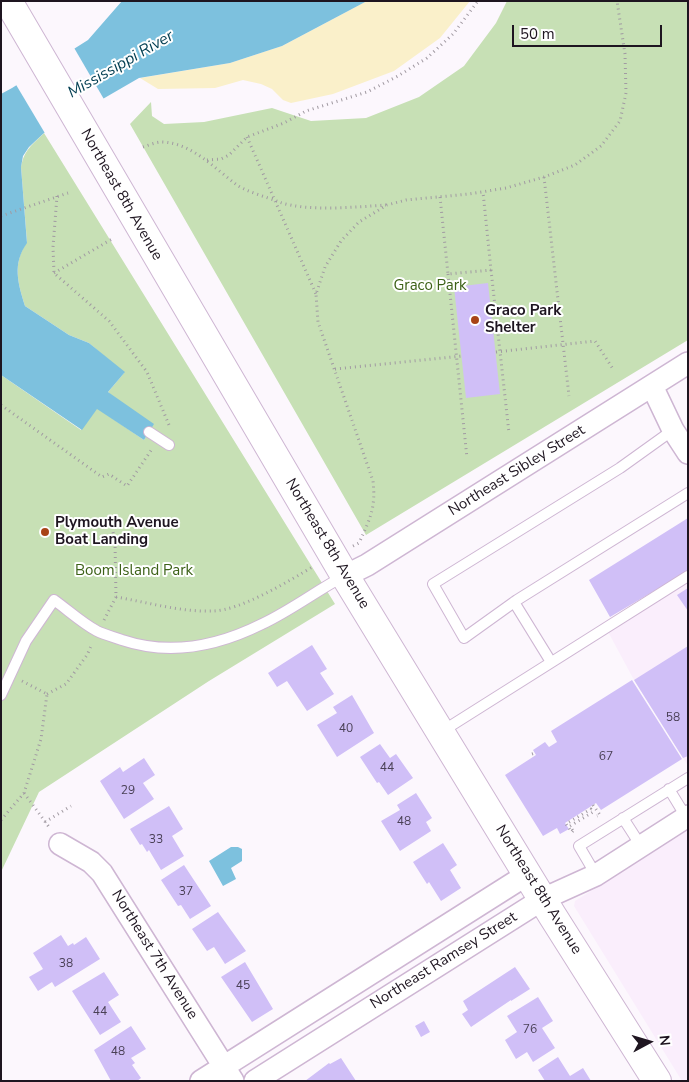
<!DOCTYPE html>
<html>
<head>
<meta charset="utf-8">
<style>
	body { margin:0 }
	#map { position:relative; width:689px; height:1082px; overflow:hidden; background:#fcf7fd; font-family:"Nunito Sans",sans-serif }
	canvas { display:block }
	.frame { position:absolute; inset:0; border:2px solid #1e1520; pointer-events:none }
	.north { position:absolute; left:624px; top:1017px; width:50px; height:50px; -webkit-text-stroke:4px #fff; paint-order:stroke; rotate:84deg; font-size:14px; font-weight:700; line-height:20px; text-align:center; color:#1e1520 }
	.north::after { content:''; display:block; margin:auto; width:18px; height:22px; background:#1e1520; clip-path:polygon(50% 0,100% 100%,50% 72%,0 100%) }
	.scale { position:absolute; left:512px; top:25px; width:150px; height:22px; box-sizing:border-box; border:2px solid #1e1520; border-top:0; padding-left:6px; font-size:15px; line-height:18px; white-space:nowrap; color:#1e1520; -webkit-text-stroke:4px #fff; paint-order:stroke }
</style>
</head>
<body>
<div id="map">
<canvas width="689" height="1082"></canvas>
<div class="frame"></div>
<div class="north">N</div>
<div class="scale">50 m</div>
</div>
<script>
const ctx = document.querySelector('canvas').getContext('2d');
ctx.lineJoin = 'round';
function paint(path, color) {
  ctx.fillStyle = color;
  ctx.fill(path, 'evenodd');
}
function trace(path, color, width, dash) {
  ctx.strokeStyle = color;
  ctx.lineWidth = width;
  ctx.lineCap = dash ? 'butt' : 'round';
  ctx.setLineDash(dash || []);
  ctx.stroke(path);
}
function drawText(font, color, halo, rows, align = 'center') {
  ctx.font = font + ' "Nunito Sans",sans-serif';
  ctx.lineWidth = 4;
  ctx.setLineDash([]);
  ctx.textBaseline = 'middle';
  ctx.strokeStyle = halo;
  ctx.fillStyle = color;
  for (const [text, x, y, turn = 0] of rows) {
    ctx.save();
    ctx.translate(x, y);
    ctx.rotate((+turn || 0) * Math.PI / 180);
    ctx.textAlign = isNaN(turn) ? turn : align;
    if (halo) ctx.strokeText(text, 0, 0);
    ctx.fillText(text, 0, 0);
    ctx.restore();
  }
}
paint(new Path2D(`
	M688,576V766L634,680L606,628Z
	M688,830V1081H682L574,906L575,901Z`), '#faeefc');
paint(new Path2D(`
	M507,1H688V340L366,535L130,124L151,102L152,116L164,124L204,122L272,108L311,121L366,118L419,97L464,66L496,23Z
	M44,133L335,604L209,681L39,792L1,872V375L81,430L97,408L144,440L149,432L108,392L124,373L89,343L69,335L25,306C18,283 12,264 27,242L21,167C24,150 32,145 44,133Z`), '#c7e0b5');
paint(new Path2D(`
	M367,1H470L440,38L394,71L333,94L291,103L283,100L272,89L261,84L243,80L215,88L158,89L140,78L230,63L282,46Z`), '#faf0ca');
paint(new Path2D(`
	M122,1H367L282,46L230,63L139,78L44,133L29,147L23,156L21,167L27,243C12,264 18,283 25,306L69,335L89,343L125,372L108,392L154,424L144,440L97,409L82,430L1,375V94L12,88L88,40Z
	M231,847H238L242,849V861L231,868L236,879L223,886L209,861Z`), '#7dc1de');
paint(new Path2D(`
	M73,46L105,101L46,135L15,83Z`), '#fcf7fd');
paint(new Path2D(`
	M488,283L500,394L466,398L454,287Z
	M688,518V571L610,617L589,580Z
	M688,588V611L677,595Z
	M312,645L327,669L320,673L334,694L307,711L287,681L277,687L268,673Z
	M688,646V756L683,758L634,680Z
	M632,680L682,759L601,810L596,803L593,805L565,823L569,829L560,834L557,828L543,836L505,775L536,755L533,750L545,742L549,747L557,742L551,731Z
	M352,695L374,733L337,757L317,725L337,713L333,707Z
	M380,744L390,758L396,754L413,778L388,795L379,782L377,783L360,757Z
	M144,758L155,775L143,783L154,799L124,819L100,781L120,767L123,772Z
	M416,793L432,818L426,822L431,831L400,851L381,821L400,810L397,805Z
	M169,806L183,829L172,836L184,856L161,870L149,850L147,852L142,844L140,845L130,829Z
	M443,843L457,865L450,870L461,888L441,901L429,882L427,884L413,862Z
	M184,865L211,906L190,919L181,905L178,906L161,880Z
	M218,912L246,951L225,964L214,947L207,951L192,929Z
	M61,935L68,946L73,943L74,945L86,937L100,959L55,987L52,982L38,991L29,977L43,969L33,953Z
	M245,962L273,1009L252,1022L221,977Z
	M515,967L530,989L511,1001V1000L471,1027L462,1014L468,1010L463,1001Z
	M104,972L119,995L108,1002L121,1022L100,1035L72,991Z
	M538,997L553,1021L542,1028L555,1048L533,1062L527,1052L516,1059L505,1040L517,1032L507,1016Z
	M424,1021L430,1032L421,1037L415,1026Z
	M131,1026L146,1049L131,1058L135,1063L132,1065L141,1078L137,1081H111L94,1050Z
	M558,1057L570,1076L583,1068L591,1081H545L538,1070Z
	M341,1058L356,1081H305L329,1063L330,1064Z`), '#d0bff7');
const service = new Path2D(`
	M673,430L620,468L433,584L464,638L517,600L688,493
	M149,432L169,445
	M514,602L551,662
	M1,695L26,641L54,600C68,610 82,623 97,631C105,635 114,637 122,640C170,656 218,646 262,624C290,611 316,591 344,576
	M441,732L688,576
	M669,789L686,817
	M623,818L641,846
	M596,875L579,846L688,778`);
const minor = new Path2D(`
	M652,386L673,430L688,453
	M345,576L367,565L688,363
	M60,844L91,862L102,873L233,1081
	M201,1081L528,874
	M255,1081L543,899L596,875L688,816`);
const secondary = new Path2D(`
	M8,1L345,576L552,915L657,1081`);
trace(service, '#ceb6d3', 12);
trace(minor, '#ceb6d3', 24);
trace(secondary, '#ceb6d3', 30);
trace(new Path2D(`
	M247,137L316,294
	M143,147C149,145 156,142 162,142C192,143 214,168 237,185C247,192 267,197 279,202C307,212 356,207 386,205
	M207,160L221,159L229,155L247,137L284,123L306,111L367,92L398,76L427,58L453,34L478,1
	M544,177L569,396
	M57,196L53,247L54,273L109,321L147,372L169,425L167,428
	M440,197L448,274L491,270L483,192
	M1,216L68,193
	M491,270L509,433
	M54,273L112,239
	M448,274L467,458
	M496,352L595,341L613,369
	M335,369L462,356
	M1,405L102,477L109,474L127,486L152,449
	M353,546L359,543C370,519 376,508 373,481L318,322L316,294L325,267L341,241L359,222L387,205L406,200L469,194L506,188L544,177L575,165L601,146L620,121L626,93L625,54L617,1
	M116,597C147,602 179,612 212,611C240,611 289,581 314,566
	M104,620L116,597L115,542L111,522
	M22,681L47,694
	M47,694L66,684L87,655L92,644
	M532,754L535,753
	M24,793L49,827
	M593,805L600,815L597,816
	M1,820L24,793L41,739L47,694
	M45,822L71,806
	M573,831L572,832L566,824L591,809L593,812L570,826L573,831L575,830`), '#a19aa2', 3, [1, 4]);
trace(service, '#fff', 10);
trace(minor, '#fff', 21);
trace(secondary, '#fff', 28);
for (const [x, y, r, color] of [
	[475,320,5,"#a84316"],
	[45,532,5,"#a84316"]
]) {
  const dot = new Path2D();
  dot.arc(x, y, r, 0, 2 * Math.PI);
  ctx.fillStyle = color;
  ctx.fill(dot);
  trace(dot, '#fff', 2);
}
drawText('12px', '#4a4056', null, [
	["58",673,718],
	["40",346,729],
	["67",606,757],
	["44",387,768],
	["29",128,791],
	["48",404,822],
	["33",156,840],
	["37",186,892],
	["38",66,964],
	["45",243,986],
	["44",100,1012],
	["76",530,1030],
	["48",118,1052]
]);
drawText('15px', '#1e1520', '#fff', [
	["Northeast 8th Avenue",121,195,60],
	["Northeast Sibley Street",517,471,-32],
	["Northeast 8th Avenue",327,544,59],
	["Northeast 8th Avenue",538,890,58],
	["Northeast 7th Avenue",154,955,58],
	["Northeast Ramsey Street",444,961,-32]
]);
drawText('15px', '#3c6117', '#fff', [
	["Graco Park",430,286],
	["Boom Island Park",134,571]
]);
drawText('bold 15px', '#1e1520', '#fff', [
	["Graco Park",485,311],
	["Shelter",485,328],
	["Plymouth Avenue",55,523],
	["Boat Landing",55,540]
], 'left');
drawText('italic 16px', '#003d51', '#fff', [
	["Mississippi River",121,65,-30]
]);
</script>
</body>
</html>
